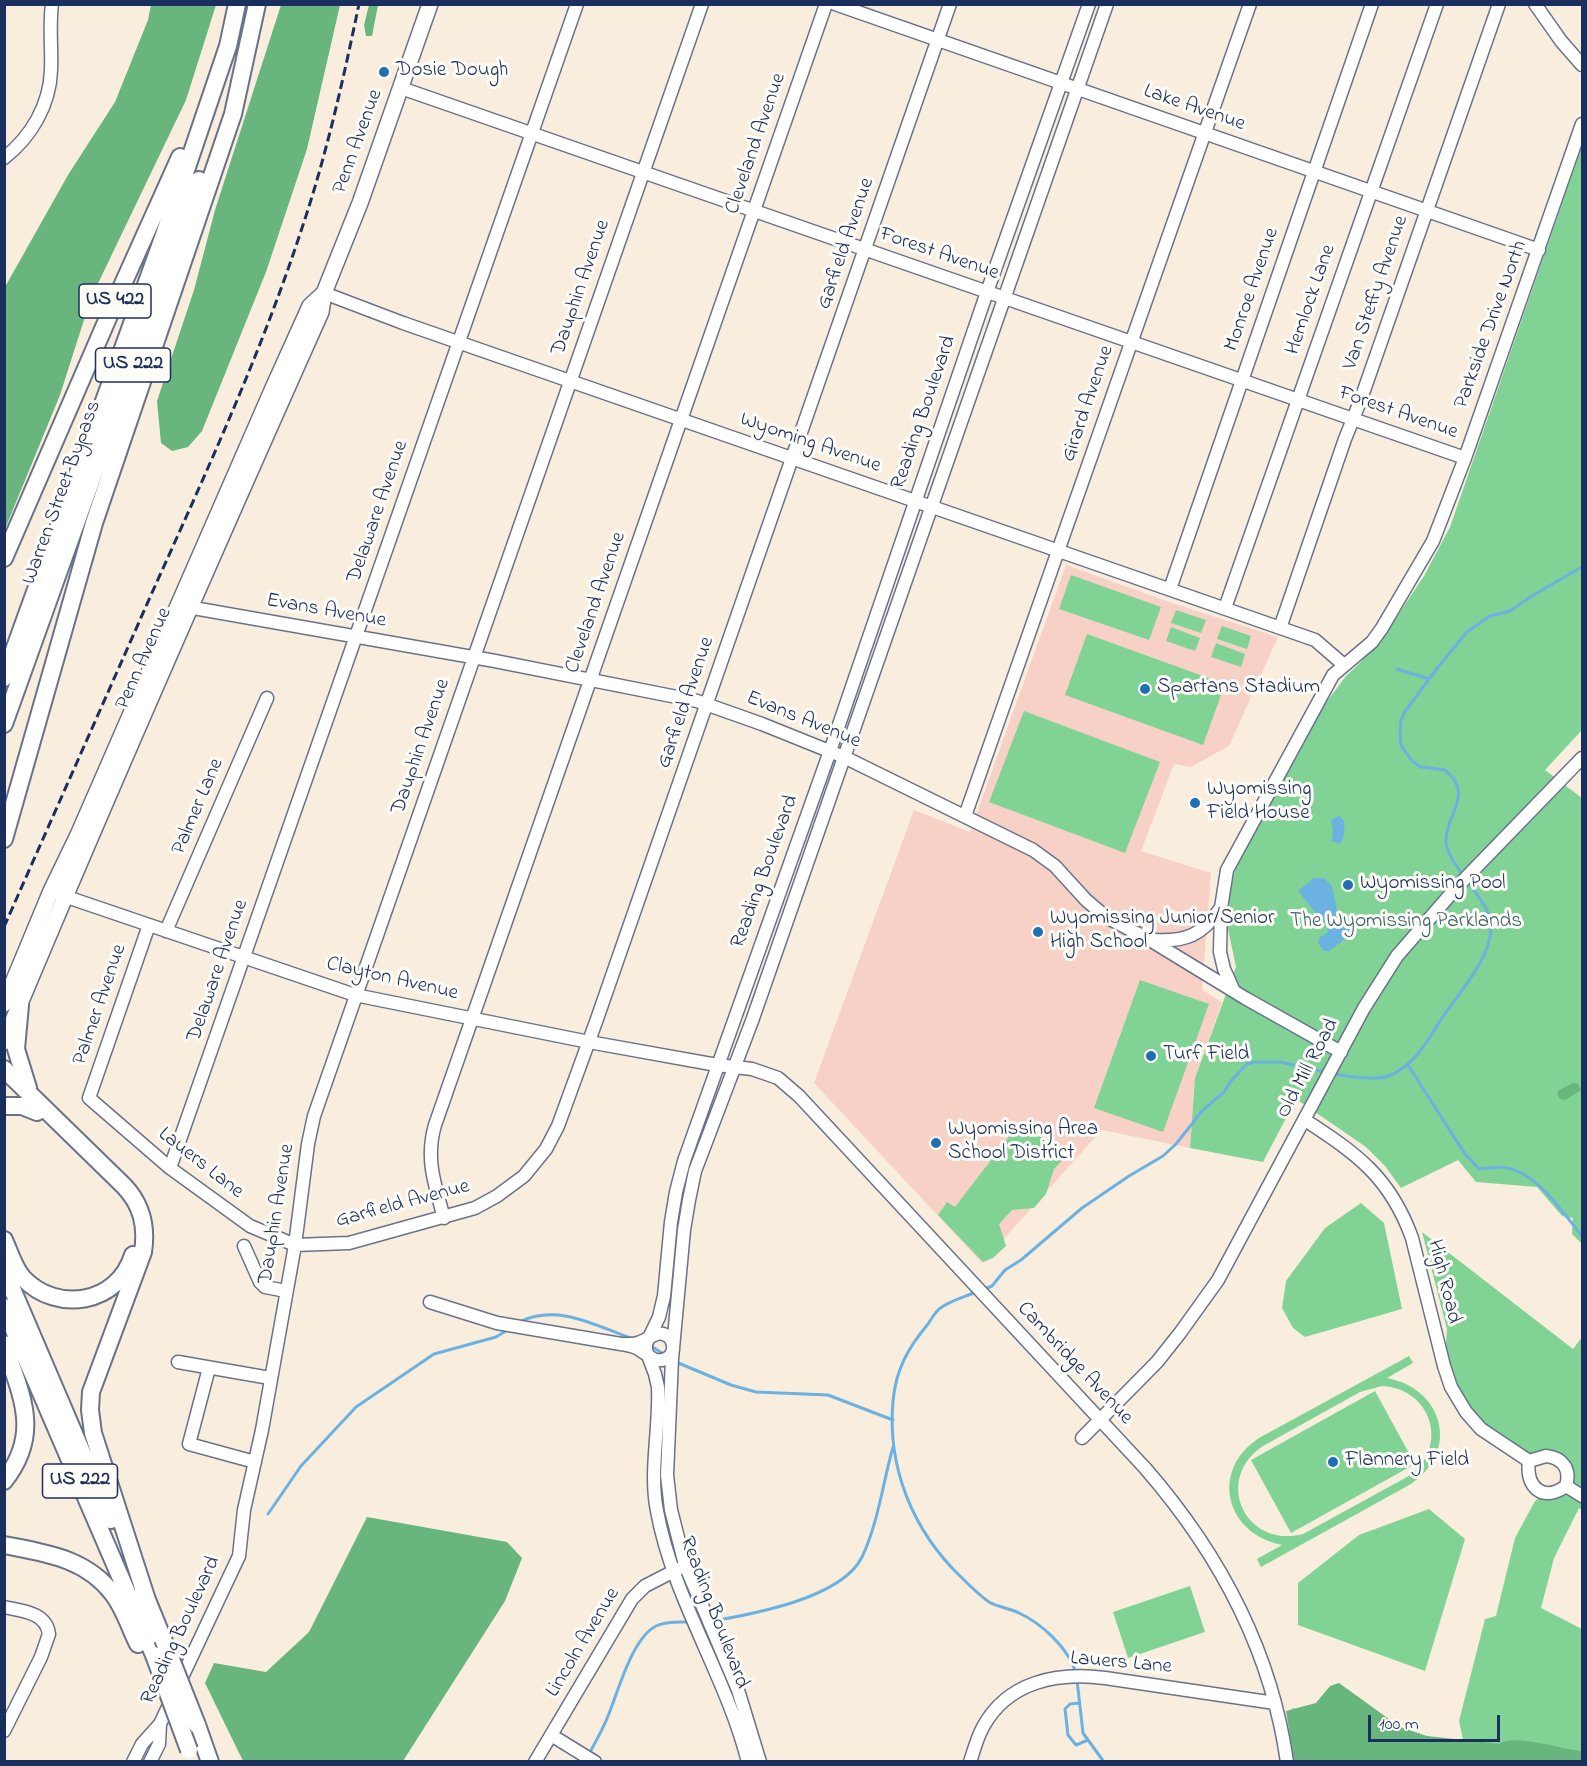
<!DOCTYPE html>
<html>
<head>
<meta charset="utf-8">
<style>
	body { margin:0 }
	#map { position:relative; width:1587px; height:1766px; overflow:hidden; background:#f9eede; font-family:"Indie Flower",sans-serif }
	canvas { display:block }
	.frame { position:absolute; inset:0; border:6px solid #1b2f5e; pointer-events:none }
	.scale { position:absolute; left:1368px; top:1715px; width:132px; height:27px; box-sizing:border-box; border:3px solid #1b2f5e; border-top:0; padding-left:8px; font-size:18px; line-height:21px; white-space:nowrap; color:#1b2f5e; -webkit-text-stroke:4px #fdfcf7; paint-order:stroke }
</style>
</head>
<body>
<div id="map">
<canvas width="1587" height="1766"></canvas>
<div class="frame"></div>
<div class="scale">100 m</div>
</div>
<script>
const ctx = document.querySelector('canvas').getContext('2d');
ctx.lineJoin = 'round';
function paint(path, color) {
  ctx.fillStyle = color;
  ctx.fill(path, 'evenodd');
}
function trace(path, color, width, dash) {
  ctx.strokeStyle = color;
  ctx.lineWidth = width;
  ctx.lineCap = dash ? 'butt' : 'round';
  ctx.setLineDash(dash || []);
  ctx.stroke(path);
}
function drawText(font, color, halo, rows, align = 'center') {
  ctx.font = font + ' "Indie Flower",sans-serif';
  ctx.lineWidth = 6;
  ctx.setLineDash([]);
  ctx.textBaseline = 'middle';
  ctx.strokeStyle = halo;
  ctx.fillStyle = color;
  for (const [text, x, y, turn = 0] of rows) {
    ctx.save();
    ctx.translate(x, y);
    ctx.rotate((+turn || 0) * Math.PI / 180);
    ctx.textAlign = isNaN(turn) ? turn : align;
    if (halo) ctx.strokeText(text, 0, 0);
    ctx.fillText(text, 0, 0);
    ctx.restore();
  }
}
paint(new Path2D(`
	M1066,565L1172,603L1278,637L1229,746L1191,767L1174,764L1141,851L1211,873L1202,990L1222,1002L1195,1078L1190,1148L1102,1130L982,1263L814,1083L914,810L970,832Z`), '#f7d1c6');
paint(new Path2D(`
	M1582,146V730L1545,770L1582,798V1244L1572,1234L1573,1218L1562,1216L1537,1187L1476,1182L1458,1160L1401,1188L1385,1166L1366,1147L1296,1099L1263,1162L1190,1148L1195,1078L1236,967L1228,929L1230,886L1236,868L1322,708L1346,676L1361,662L1386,633L1424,576L1450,527Z
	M1071,575L1161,607L1149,640L1059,609Z
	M1176,610L1206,620L1201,633L1171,623Z
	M1222,626L1251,636L1247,649L1217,639Z
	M1171,627L1200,638L1195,651L1166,641Z
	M1087,634L1225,684L1203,745L1065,695Z
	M1216,643L1245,654L1241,667L1211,657Z
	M1024,711L1160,762L1125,853L989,802Z
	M1140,980L1209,1004L1163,1132L1094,1108Z
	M1018,1125L1071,1151L1054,1169L1046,1194L1034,1208L1012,1210L999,1224L1006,1246L993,1258L983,1262L938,1215L947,1202L955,1207Z
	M1361,1203L1384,1223L1402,1309L1305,1337L1293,1328L1282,1308L1286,1281L1325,1228Z
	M1422,1232L1573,1349L1582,1337V1510L1579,1508L1554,1558L1541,1608L1582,1629V1761L1298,1739L1292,1708L1464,1744L1459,1721L1485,1619L1496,1616L1515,1538L1535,1501L1544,1494L1566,1486L1556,1457L1529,1461L1481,1429L1444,1366L1447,1329Z
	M1409,1356L1413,1363L1387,1378C1444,1389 1460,1451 1411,1484L1261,1567L1257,1559L1282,1545C1226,1534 1209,1471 1259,1438ZM1382,1386C1433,1389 1450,1449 1407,1477L1303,1534C1245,1549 1213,1479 1263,1446L1360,1392Z
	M1375,1391L1415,1464L1291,1533L1251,1460Z
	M1429,1509L1465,1539L1425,1671L1298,1625V1583L1359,1535Z
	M1190,1586L1205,1632L1128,1658L1113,1612Z`), '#80d394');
paint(new Path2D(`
	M151,5H216L186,100L91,298L60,395L5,529V287L68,175L115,102L148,20Z
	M281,5H340L307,149L266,272L202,431L188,447L172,451L161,443L157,401L194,290L215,210Z
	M369,5H378L372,36H366L364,25Z
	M1573,1083L1578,1084L1581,1090L1565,1100L1560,1099L1557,1094L1559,1090Z
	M367,1517L507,1542L522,1558L505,1601L403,1761H243L205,1683L214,1663L266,1672L309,1632Z
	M1339,1683L1400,1727L1427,1736L1499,1744C1515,1733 1562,1750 1582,1751V1761H1294L1286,1711L1316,1703L1330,1686Z`), '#68b57e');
paint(new Path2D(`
	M1339,816L1344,821C1345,829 1345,836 1340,844L1332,841L1333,829L1331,820Z
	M1314,878H1324L1332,886L1337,911L1354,927V932L1329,951H1324L1318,943L1319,938L1328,932L1327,927L1298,891Z`), '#6bb1e2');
trace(new Path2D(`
	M1397,669L1429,679
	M1463,875C1456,865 1447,854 1446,841C1446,813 1475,794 1445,770L1421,767L1412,761L1405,751L1401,745L1400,734L1401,721L1404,713L1438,667L1467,632L1490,616L1510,611L1535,594L1582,567
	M1408,1065L1454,1137L1466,1155L1479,1169C1488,1168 1499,1166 1507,1168C1537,1173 1564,1214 1582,1236
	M1332,1073C1347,1077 1377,1081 1391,1075C1415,1064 1427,1042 1440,1021C1456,996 1490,961 1491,929C1492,911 1477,895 1467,881
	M982,1290L992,1286L1005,1270L1021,1260L1082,1208L1129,1176L1163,1156L1176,1144L1203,1110L1223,1093L1231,1081L1247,1064L1254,1062H1280L1325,1072
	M976,1292C964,1297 949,1301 939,1309C935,1313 931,1319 928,1324C908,1348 896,1369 893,1401C887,1468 913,1531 961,1577C970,1586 979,1595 989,1602C997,1607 1009,1608 1019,1613C1041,1623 1070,1649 1076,1674
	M519,1322C559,1303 596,1326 633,1339
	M651,1346L665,1355
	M676,1362L731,1385L756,1392L828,1395L893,1420
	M268,1514L301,1466L356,1407L434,1354L496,1337L509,1329
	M713,1621C753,1614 842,1598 862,1557C878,1524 883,1482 893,1447
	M1077,1680L1083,1733L1104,1762
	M1079,1703L1070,1704L1065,1709L1068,1735L1076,1745L1088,1740
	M589,1754C596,1741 603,1729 608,1716C618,1692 632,1638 656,1626C665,1621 679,1622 689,1622`), '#6bb1e2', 3);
const minor = new Path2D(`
	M835,4L1539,250
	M1535,4L1561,41L1582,65
	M401,88L1465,458
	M4,158C31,137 50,105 51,70C52,48 49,26 52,4
	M324,293L403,323L1315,640L1344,665
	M1170,589L1372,4
	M182,606L495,661L697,701L762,724L844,757L1033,850L1055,866L1086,900L1106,917L1150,940L1245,998L1341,1052
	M1225,608L1437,4
	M1280,628L1345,439L1361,399L1499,4
	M965,816L1250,4
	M58,894L355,995L589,1042L717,1065L752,1069L778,1078L799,1096L1145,1468C1219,1553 1271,1649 1287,1762
	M149,925L89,1098L170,1168L250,1226L295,1245L349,1243L475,1208L497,1196L524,1176L546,1149L558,1126L597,1019L950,4
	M166,931L267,698
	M1154,940C1186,942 1202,935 1220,909
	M1233,989L1224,969L1220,952L1221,908L1227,870L1333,675L1372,642L1382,628L1433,541L1465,458L1582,124
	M1305,1120C1357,1154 1390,1177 1412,1238L1444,1366L1451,1387L1466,1412L1481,1429L1529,1461
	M170,1168L577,4
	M444,1218C435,1185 425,1159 435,1125L826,4
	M244,1246L260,1282L265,1287L286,1291
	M430,1302L497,1323L621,1344C639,1346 641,1352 655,1360C669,1362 677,1352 671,1339C659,1327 652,1338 640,1342C634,1345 627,1344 621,1344
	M178,1362L270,1378
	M209,1368L189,1444L255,1462
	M1082,1438L1157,1362L1180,1333L1218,1280L1364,1008L1397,956L1456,888L1582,758
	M1546,1456C1563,1458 1571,1469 1566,1486C1543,1503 1525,1487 1529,1461Z
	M1566,1486L1582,1496
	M4,1607C22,1611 46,1612 49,1634L41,1657L4,1731
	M551,1735L595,1762
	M133,1762L142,1744L160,1724L239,1556L244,1510L262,1430L295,1245L308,1144L314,1116L702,4
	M150,1762L159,1744L160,1724
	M535,1762L632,1599L645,1586L678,1569
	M748,1762C726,1675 673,1599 657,1511C649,1471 660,1428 658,1387L655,1374L646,1350V1344L659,1317L664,1296L671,1222L676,1192L684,1161L830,751L987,292L1089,4
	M760,1762L738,1690L685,1565L671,1510L667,1475L672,1359L684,1230L689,1200L695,1171L752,1021L1107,4
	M970,1762C974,1750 977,1738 983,1727C1008,1681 1058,1672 1105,1678L1275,1703`);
const major = new Path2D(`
	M4,1004L51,891L78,835L273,388L310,306L324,293
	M4,1042C106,797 213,554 321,312L324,293L360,203L430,4`);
const highway = new Path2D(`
	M4,558L114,304L180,157
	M4,678L164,235L228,46L237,4
	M4,724L199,180
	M4,839L94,523L233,114L257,4
	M20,1005L16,1049L28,1088
	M4,1069L124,1186C142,1205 147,1226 143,1252L91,1392L90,1410L93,1433L147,1600
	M4,1106H22L37,1112
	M4,1240C10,1253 14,1268 23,1278C57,1314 118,1304 133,1255
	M4,1270L111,1520
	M4,1307L154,1655
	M4,1344C21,1395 42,1433 4,1481
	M4,1545C45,1553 86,1558 113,1594C124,1608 130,1628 138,1644
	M143,1590L163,1639
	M197,1725L210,1762`);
trace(minor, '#69728b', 15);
trace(major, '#69728b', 18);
trace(highway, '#69728b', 20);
trace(minor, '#fff', 12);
trace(major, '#fff', 15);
trace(highway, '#fff', 16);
trace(new Path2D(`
	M4,927C53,816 102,706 151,595C205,475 260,356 301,231C326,157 343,81 359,4`), '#1b2f5e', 3, [9, 4.5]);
const highwayBridge = new Path2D(`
	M163,1639L197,1725
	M154,1655L189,1750`);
trace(highwayBridge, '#69728b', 20, []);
trace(highwayBridge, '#fff', 16);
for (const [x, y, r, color] of [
	[384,72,6,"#1f6fb2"],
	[1145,689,6,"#1f6fb2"],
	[1195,803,6,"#1f6fb2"],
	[1348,885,6,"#1f6fb2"],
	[1038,932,6,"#1f6fb2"],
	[1151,1056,6,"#1f6fb2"],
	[936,1143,6,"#1f6fb2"],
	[1333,1462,6,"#1f6fb2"]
]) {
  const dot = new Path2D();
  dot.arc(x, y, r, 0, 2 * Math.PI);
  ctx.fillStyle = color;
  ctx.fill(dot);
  trace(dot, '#fdfcf7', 2);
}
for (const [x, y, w] of [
	[115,301,72],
	[133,365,75],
	[80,1481,75]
]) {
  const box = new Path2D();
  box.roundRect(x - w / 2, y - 17, w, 34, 4.5);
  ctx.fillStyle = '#fdfcf7';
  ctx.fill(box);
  trace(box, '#1b2f5e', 1.5);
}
drawText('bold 20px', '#1b2f5e', null, [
	["US 422",115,301],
	["US 222",133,365],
	["US 222",80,1481]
]);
drawText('21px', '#1b2f5e', '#fdfcf7', [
	["Dosie Dough",396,72],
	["Spartans Stadium",1157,689],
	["Wyomissing",1207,791],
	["Field House",1207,815],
	["Wyomissing Pool",1360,885],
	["Wyomissing Junior/Senior",1050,920],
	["High School",1050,944],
	["Turf Field",1163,1056],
	["Wyomissing Area",948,1131],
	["School District",948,1155],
	["Flannery Field",1345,1462]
], 'left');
drawText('21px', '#1b2f5e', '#fdfcf7', [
	["Lake Avenue",1194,109,19],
	["Penn Avenue",359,142,-70],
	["Cleveland Avenue",757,144,-71],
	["Garfield Avenue",847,244,-71],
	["Forest Avenue",939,255,19],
	["Dauphin Avenue",582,288,-71],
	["Monroe Avenue",1253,290,-71],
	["Van Steffy Avenue",1377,293,-71],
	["Hemlock Lane",1312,300,-71],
	["Parkside Drive North",1492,325,-70],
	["Girard Avenue",1089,404,-71],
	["Reading Boulevard",925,413,-71],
	["Forest Avenue",1398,414,19],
	["Wyoming Avenue",810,444,19],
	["Warren Street Bypass",63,493,-70],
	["Delaware Avenue",379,512,-71],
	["Cleveland Avenue",597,603,-71],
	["Evans Avenue",326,612,10],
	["Penn Avenue",145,659,-66],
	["Garfield Avenue",687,703,-71],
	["Evans Avenue",803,721,22],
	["Dauphin Avenue",422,747,-71],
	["Palmer Lane",199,807,-67],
	["Reading Boulevard",766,872,-70],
	["Delaware Avenue",219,971,-71],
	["Clayton Avenue",392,980,13],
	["Palmer Avenue",101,1005,-71],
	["Old Mill Road",1309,1069,-62],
	["Lauers Lane",200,1164,38],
	["Garfield Avenue",403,1205,-15],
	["Dauphin Avenue",278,1214,-81],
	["High Road",1443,1282,76],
	["Cambridge Avenue",1074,1364,47],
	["Reading Boulevard",713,1613,69],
	["Reading Boulevard",182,1631,-65],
	["Lincoln Avenue",584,1643,-59],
	["Lauers Lane",1121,1664,5]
]);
drawText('21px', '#39606e', '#fdfcf7', [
	["The Wyomissing Parklands",1406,923]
]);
</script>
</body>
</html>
